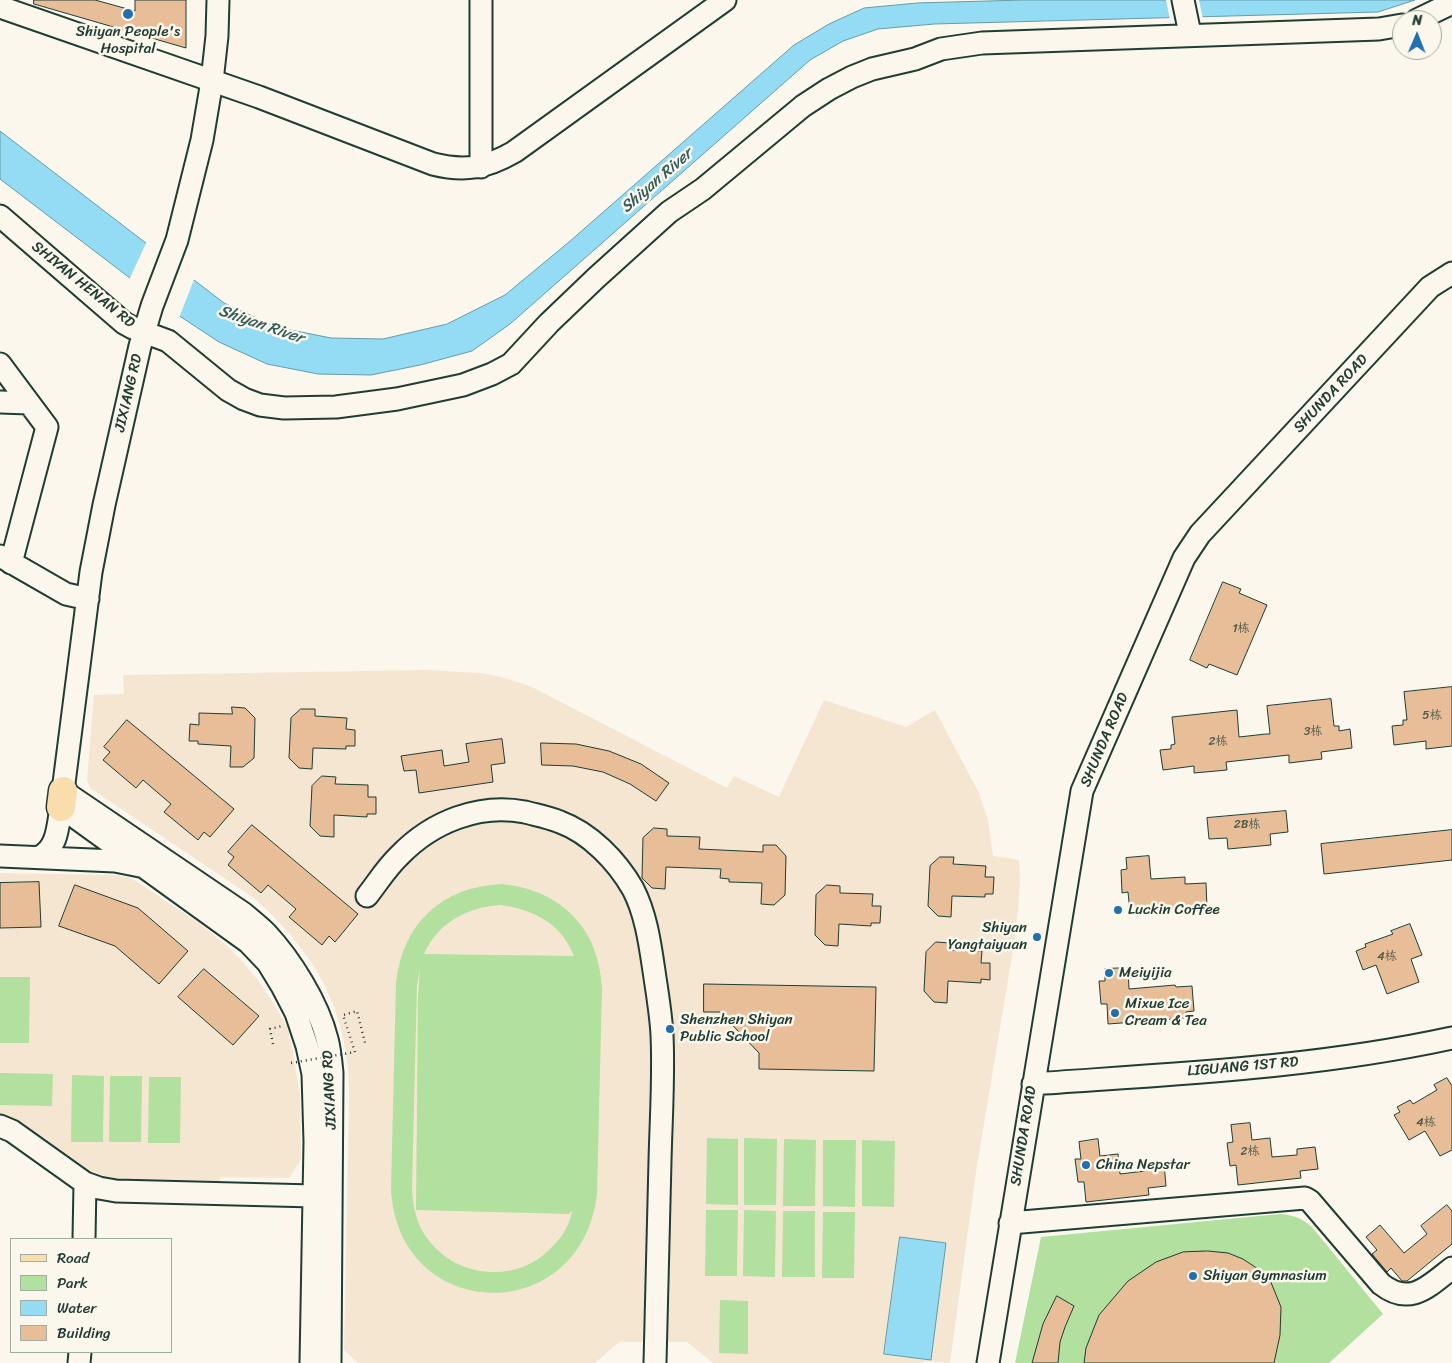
<!DOCTYPE html>
<html>
<head>
<meta charset="utf-8">
<style>
	body { margin:0 }
	#map { position:relative; width:1452px; height:1363px; overflow:hidden; background:#fbf7ec; font-family:Sriracha,sans-serif }
	canvas { display:block }
	.legend { position:absolute; left:10px; top:1238px; width:162px; height:115px; box-sizing:border-box; background:#fbf7ec; border:1px solid #a3ada2; margin:0; padding:6px 9px; list-style:none; font-size:15px; color:#1f3d34 }
	.legend li { display:flex; align-items:center; gap:10px; height:25px }
	.legend b { width:25px; border:1px solid #a3ada2 }
	.north { position:absolute; left:1392px; top:10px; width:50px; height:50px; box-sizing:border-box; background:#fbf7ec; border:1px solid #a3ada2; border-radius:50%; rotate:1deg; font-size:14px; font-weight:700; line-height:20px; text-align:center; color:#1f3d34 }
	.north::after { content:''; display:block; margin:auto; width:18px; height:22px; background:#1f6fb2; clip-path:polygon(50% 0,100% 100%,50% 72%,0 100%) }
</style>
</head>
<body>
<div id="map">
<canvas width="1452" height="1363"></canvas>
<ul class="legend">
<li><b style="height:6px;background:#f9deab"></b>Road</li>
<li><b style="height:14px;background:#b1e09f"></b>Park</li>
<li><b style="height:14px;background:#93dcf4"></b>Water</li>
<li><b style="height:14px;background:#e7be97"></b>Building</li>
</ul>
<div class="north">N</div>
</div>
<script>
const ctx = document.querySelector('canvas').getContext('2d');
ctx.lineJoin = 'round';
function paint(path, color) {
  ctx.fillStyle = color;
  ctx.fill(path, 'evenodd');
}
function trace(path, color, width, dash) {
  ctx.strokeStyle = color;
  ctx.lineWidth = width;
  ctx.lineCap = dash ? 'butt' : 'round';
  ctx.setLineDash(dash || []);
  ctx.stroke(path);
}
function drawText(font, color, halo, rows, align = 'center') {
  ctx.font = font + ' Sriracha,"LXGW WenKai TC",sans-serif';
  ctx.lineWidth = 5;
  ctx.setLineDash([]);
  ctx.textBaseline = 'middle';
  ctx.strokeStyle = halo;
  ctx.fillStyle = color;
  for (const [text, x, y, turn = 0] of rows) {
    ctx.save();
    ctx.translate(x, y);
    ctx.rotate((+turn || 0) * Math.PI / 180);
    ctx.textAlign = isNaN(turn) ? turn : align;
    if (halo) ctx.strokeText(text, 0, 0);
    ctx.fillText(text, 0, 0);
    ctx.restore();
  }
}
paint(new Path2D(`
	M426,670L481,673L506,678L532,687L727,788L734,776L779,797L824,700L906,727L935,710L979,793L988,820L993,856L1019,860L1020,881L1018,910L1014,944L976,1172L950,1363L925,1361L921,1363H713L687,1342H619L595,1363H358L344,1350L349,1093L348,1069L344,1042L335,1009L324,984L312,963L290,934L271,914L254,898L90,788L87,780L94,695L124,694L123,675Z
	M0,873L114,875L127,877L136,881L199,923L226,945L244,963L261,984L278,1011L287,1027L292,1047L300,1094L301,1160L289,1178L220,1177V1182L115,1179L88,1171L0,1117Z`), '#f5e6d2');
paint(new Path2D(`
	M502,884C561,890 599,928 602,988L597,1194C581,1329 398,1324 391,1189L396,983C403,923 441,887 502,884ZM501,905C533,909 562,924 574,956L424,954C438,922 468,907 501,905ZM420,969L418,996L416,1210L570,1214V1212H572C569,1227 560,1240 549,1250C516,1283 459,1278 430,1242C417,1227 413,1208 412,1189L417,985Z
	M0,977H30L29,1043H0Z
	M0,1073L53,1074L52,1106L0,1105Z
	M72,1075L104,1076L103,1142H71Z
	M110,1076H142L141,1142H109Z
	M149,1077H181L180,1143H148Z
	M707,1138L738,1139V1205L706,1204Z
	M744,1138L777,1139L776,1205H744Z
	M784,1139L816,1140L815,1206H783Z
	M823,1140H856L855,1207L823,1206Z
	M862,1140L895,1141L894,1207L862,1206Z
	M706,1210H738L737,1276H705Z
	M744,1210L776,1211L775,1277L743,1276Z
	M783,1211H815V1277H782Z
	M823,1212H855L854,1278H822Z
	M1280,1214C1293,1215 1302,1218 1312,1227L1383,1314L1329,1363H1015L1041,1237Z
	M720,1300L748,1301V1354L719,1353Z`), '#b1e09f');
const water = new Path2D(`
	M1024,0H1415L1378,12L934,24L878,29L843,41L810,60L510,324L472,351L420,365L371,375L318,374L267,364L219,342L181,317L0,179V131L224,303L276,327L331,338L383,339L447,324L505,295L569,242L794,45L829,24L864,8L917,3Z
	M900,1237L946,1243L931,1360L884,1354Z`);
paint(water, '#93dcf4');
trace(water, '#659ca7', 1);
paint(new Path2D(`
	M1166,0H1199L1203,19L1170,20Z
	M147,241L195,277L179,318L129,280Z`), '#fbf7ec');
const building = new Path2D(`
	M34,0H95L135,11V0H186V48L34,4Z
	M1223,582L1241,589L1239,593L1267,605L1237,675L1209,664L1207,668L1190,660Z
	M1452,687V746L1426,749V741L1394,745L1392,726L1403,725V720H1407L1404,692Z
	M1331,699L1334,726H1339V731L1350,729L1352,748L1321,752L1322,759L1289,763V755L1226,762L1227,770L1194,773V766L1163,770L1160,750L1171,749V745L1175,744L1172,717L1237,710L1239,737L1266,734H1270L1267,706Z
	M232,707L245,708L255,718L254,758L243,767H230L231,746L198,744V741H189L190,724L199,725V713L232,714Z
	M301,709H315V716L347,718L346,729L355,730V746H346V749L313,748L312,769L299,768L289,758L291,718Z
	M127,720L234,809L210,837L204,832L198,840L164,812L171,804L143,780L136,788L103,760L110,752L104,747Z
	M502,739L505,763L491,765L493,782L419,793L416,770L404,771L401,756L442,750L444,766L469,762L466,744Z
	M541,743L576,744L609,751L641,764L669,783L656,801L630,784L603,772L573,766L542,765Z
	M322,776L336,777L335,784L368,785V797H376V814H367V817L334,815V837L320,836L310,826L312,786Z
	M1286,811L1288,832L1270,834L1271,845L1228,849L1227,838L1209,839L1207,818Z
	M252,825L358,914L335,942L329,936L322,945L289,917L296,909L268,885L261,893L228,865L234,857L228,852Z
	M654,828L667,829V836L700,837L699,849L763,852V845H776L786,856L785,895L774,905L761,904L762,883L729,882V879L720,878L721,869L666,867L665,889L652,888L642,878L643,838Z
	M1452,830V860L1324,874L1321,844Z
	M1149,856L1151,879L1185,877V884L1206,883L1207,907L1130,912L1128,892L1122,893L1121,870L1127,869L1126,858Z
	M940,857H954L953,864L986,866L985,877H994L993,894H985V897L952,896L951,917L938,916L928,906L930,866Z
	M39,882L41,927L0,928V883Z
	M75,885L138,908L188,951L159,984L115,946L59,926Z
	M827,885L840,886V893L873,894L872,906H881L880,923H871V926L839,924L838,946L825,945L815,935L816,895Z
	M1410,924L1422,955L1411,959L1419,982L1387,994L1376,965L1363,970L1356,951L1366,947L1365,944L1393,934L1391,931Z
	M936,942L950,943V950L982,951L981,963H990V980L981,979V983L948,981L947,1003L934,1002L924,991L926,952Z
	M1128,968L1129,989L1175,985L1176,987L1192,986L1194,1011L1186,1012V1018L1108,1024L1107,1004H1101L1099,981H1105V969Z
	M204,969L259,1016L233,1045L178,997Z
	M704,984L876,987L874,1071L759,1069V1053L720,1012H704Z
	M1447,1078L1452,1086V1150L1440,1156L1425,1131L1409,1140L1394,1115L1400,1112L1397,1107L1410,1100L1413,1104L1437,1090L1434,1085Z
	M1250,1123L1252,1140L1270,1138L1272,1157L1297,1155V1149L1315,1147L1318,1169L1300,1171L1301,1178L1238,1185L1236,1165L1230,1166L1227,1143L1233,1142L1231,1125Z
	M1098,1139L1100,1156L1118,1154L1120,1174L1145,1171V1165L1164,1163L1166,1186L1148,1188L1149,1195L1086,1202L1084,1182H1078L1075,1159H1081L1079,1142Z
	M1447,1205L1452,1211V1244L1407,1281H1402L1391,1268L1387,1272L1372,1254L1377,1250L1366,1237L1380,1225L1404,1253L1427,1234L1421,1226Z
	M1208,1251L1228,1253L1243,1259L1258,1269L1270,1280L1281,1307L1280,1335L1274,1363H1084L1086,1348L1099,1315L1128,1281L1156,1262L1183,1252Z
	M1057,1296L1074,1306L1065,1327L1060,1342L1058,1363H1032L1043,1324Z`);
paint(building, '#e7be97');
trace(building, '#1f3d34', 1);
const minor = new Path2D(`
	M218,0L217,36L212,81L202,140L177,240L152,306L140,346L104,505L91,572L63,791L243,913C250,919 259,926 266,933C291,960 318,1003 327,1039C330,1050 331,1062 332,1073L330,1363
	M1183,0L1190,34
	M0,7L259,97L433,164C465,172 486,168 514,152L725,0
	M1417,20L1452,3
	M481,167V0
	M0,216L124,323L133,328L168,341L228,390L244,399L260,405L284,408L336,407L397,399L463,385L492,374L511,364L549,323L596,278L669,212L703,189L803,106L829,89L852,77L872,69L915,59L941,49L982,43L1379,29L1402,25
	M0,364L47,427L11,563
	M0,402L29,403
	M0,556L66,594L88,599
	M0,856L115,861L140,866
	M39,857C58,849 58,824 61,807L248,942L268,963L282,986L296,1013L307,1046L313,1074L315,1142L311,1363
	M367,896C378,882 387,867 400,855C432,822 479,803 525,812C536,815 548,817 560,822C590,833 617,861 633,889C646,914 650,944 654,971C657,992 661,1014 662,1035C664,1077 661,1119 660,1161C658,1228 657,1296 655,1363
	M1033,1084C1173,1074 1314,1068 1452,1038
	M0,1126L12,1131L85,1183L99,1188L116,1191L314,1196
	M1010,1223L1305,1198L1310,1201L1381,1284C1410,1307 1429,1286 1452,1268
	M84,1239L85,1183
	M79,1363L80,1352
	M988,1363L1082,791L1184,558L1200,534L1430,287L1452,273`);
const major = new Path2D(`
	M61,807L63,791`);
trace(minor, '#1f3d34', 25);
trace(major, '#1f3d34', 31);
trace(new Path2D(`
	M273,1044L270,1029L282,1026
	M355,1052L343,1015L357,1011L365,1043`), '#1f3d34', 2.5, [1, 4]);
trace(minor, '#fbf7ec', 21);
trace(major, '#f9deab', 28);
trace(new Path2D(`
	M291,1063L355,1052`), '#1f3d34', 2.5, [1, 4]);
for (const [x, y, r, color] of [
	[128,14,6,"#1f6fb2"],
	[1118,910,5,"#1f6fb2"],
	[1037,937,5,"#1f6fb2"],
	[1109,973,5,"#1f6fb2"],
	[1115,1013,5,"#1f6fb2"],
	[670,1029,5,"#1f6fb2"],
	[1086,1165,5,"#1f6fb2"],
	[1193,1276,5,"#1f6fb2"]
]) {
  const dot = new Path2D();
  dot.arc(x, y, r, 0, 2 * Math.PI);
  ctx.fillStyle = color;
  ctx.fill(dot);
  trace(dot, '#fbf7ec', 2);
}
drawText('12px', '#515d4d', null, [
	["1栋",1241,629],
	["5栋",1432,716],
	["3栋",1313,732],
	["2栋",1218,742],
	["2B栋",1247,825],
	["4栋",1387,957],
	["4栋",1426,1123],
	["2栋",1250,1152]
]);
drawText('15px', '#1f3d34', '#fbf7ec', [
	["Shiyan People's",128,32,"center"],
	["Hospital",128,49,"center"],
	["Luckin Coffee",1128,910],
	["Shiyan",1027,928,"right"],
	["Yangtaiyuan",1027,945,"right"],
	["Meiyijia",1119,973],
	["Mixue Ice",1125,1004],
	["Cream & Tea",1125,1021],
	["Shenzhen Shiyan",680,1020],
	["Public School",680,1037],
	["China Nepstar",1096,1165],
	["Shiyan Gymnasium",1203,1276]
], 'left');
drawText('15px', '#1f3d34', '#fbf7ec', [
	["SHIYAN HENAN RD",83,285,39],
	["JIXIANG RD",129,393,-77],
	["SHUNDA ROAD",1331,394,-47],
	["SHUNDA ROAD",1105,740,-67],
	["LIGUANG 1ST RD",1243,1067,-5],
	["JIXIANG RD",330,1090,-93],
	["SHUNDA ROAD",1024,1136,-81]
]);
drawText('italic 16px', '#365d5a', '#fbf7ec', [
	["Shiyan River",657,181,-41],
	["Shiyan River",261,325,19]
]);
</script>
</body>
</html>
